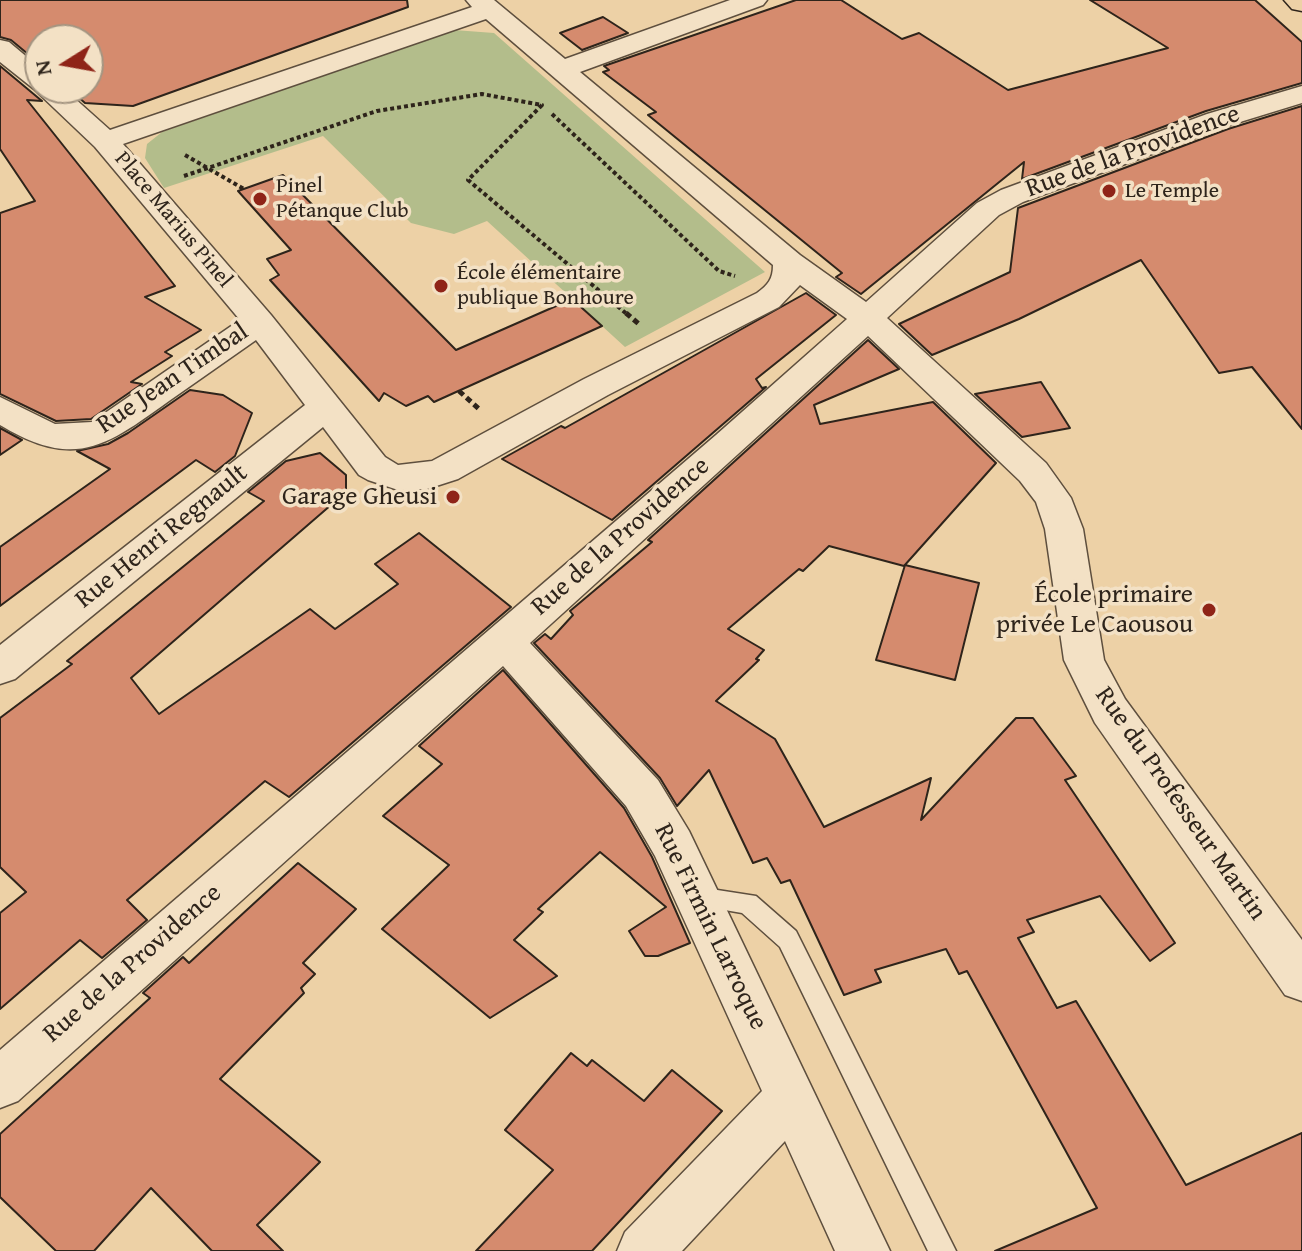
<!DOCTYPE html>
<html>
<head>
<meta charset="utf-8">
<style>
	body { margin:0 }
	#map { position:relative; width:1302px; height:1251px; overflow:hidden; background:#edd1a6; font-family:"Gentium Book Plus",serif }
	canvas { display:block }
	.north { position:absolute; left:24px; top:24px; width:80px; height:80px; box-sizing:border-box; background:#f3e1c5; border:2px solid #a49581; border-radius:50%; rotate:259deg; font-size:22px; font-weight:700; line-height:32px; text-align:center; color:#2e241b }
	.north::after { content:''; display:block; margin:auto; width:28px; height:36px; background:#8f2418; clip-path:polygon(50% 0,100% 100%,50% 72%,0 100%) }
</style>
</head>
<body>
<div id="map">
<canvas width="1302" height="1251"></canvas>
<div class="north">N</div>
</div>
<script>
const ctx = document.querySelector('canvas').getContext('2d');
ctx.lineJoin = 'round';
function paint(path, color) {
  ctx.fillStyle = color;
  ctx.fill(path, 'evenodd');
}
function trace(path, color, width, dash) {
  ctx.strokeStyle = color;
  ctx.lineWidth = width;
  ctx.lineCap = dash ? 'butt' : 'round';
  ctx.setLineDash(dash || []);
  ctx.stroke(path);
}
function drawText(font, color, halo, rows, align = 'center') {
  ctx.font = font + ' "Gentium Book Plus",serif';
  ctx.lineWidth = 7;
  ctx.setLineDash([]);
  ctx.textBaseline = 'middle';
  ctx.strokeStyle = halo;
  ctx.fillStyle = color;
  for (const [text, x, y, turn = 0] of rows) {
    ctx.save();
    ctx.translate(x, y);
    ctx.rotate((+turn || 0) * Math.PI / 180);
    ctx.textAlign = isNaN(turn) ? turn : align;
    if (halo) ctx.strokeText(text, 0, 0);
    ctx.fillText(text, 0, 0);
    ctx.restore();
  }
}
paint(new Path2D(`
	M454,30L494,33L765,272L625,347L487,221L454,234L411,223L323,136L164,188L145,158L147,144L162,132Z`), '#b3bd8b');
const building = new Path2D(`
	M0,0H407L408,7L133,106L85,103L68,88H88V40H40V64L11,40L0,37Z
	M796,0H841L902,39L919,33L1008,90L1168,48L1090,0H1255L1302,42V83L1206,111L1022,179L1024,162L861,294L836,277L842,273L648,115L656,112L603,72L609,70L604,66Z
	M603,17L628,33L582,50L560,33Z
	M0,66L42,101L27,100L175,286L145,297L201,330L165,352L172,356L131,382L142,384L91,419L56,421L0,394V213L35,201L0,149Z
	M1302,106V429L1252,367L1219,373L1141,260L1019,319L932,355L899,324L1010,272L1018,208L1228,129Z
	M283,175L456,350L572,299L602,326L434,402L428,396L406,406L384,393L379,401L270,280L279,275L267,259L291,250L238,191Z
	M806,293L836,315L756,379L762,388L766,387L612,520L502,459L561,426L565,428Z
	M868,340L899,369L814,405L820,424L933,402L996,463L904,566L829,546L803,571L799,569L728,629L764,650L756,659L759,660L716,701L775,739L824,827L931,778L921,820L1016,718H1033L1076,776L1065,780L1175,943L1150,961L1100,896L1027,920L1034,932L1018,938L1057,1008L1076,1001L1186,1185L1302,1133V1251H995L1097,1208L967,971L959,974L946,949L875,970L881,982L844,995L790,880L781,883L767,858L753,863L709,770L677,806L660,778L534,643L545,634L551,639L573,615L570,611L652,542L648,540Z
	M1041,382L1070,428L1022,437L975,394Z
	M190,390L223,395L252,413L235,456L215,472L196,460L0,606V547L110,469L77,451L108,444L128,433Z
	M0,428L22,440L0,455Z
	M320,453L346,475V492L131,678L159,714L310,609L335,629L398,584L375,564L419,533L511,607L289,797L265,781L182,853L127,900L147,920L102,958L80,940L0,1009V913L26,892L0,867V718L72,664L67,661L264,501L248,492L286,461Z
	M905,565L979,583L955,680L876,660Z
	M503,670L624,808L652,857L690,943L658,956H645L629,931L666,907L600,852L538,909L543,912L514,940L557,976L490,1018L382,929L449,865L383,816L442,764L419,746Z
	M298,863L356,909L303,963L315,974L301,988L304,993L220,1079L320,1162L257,1225L283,1251H212L151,1188L94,1251H56L0,1197V1134L150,998L143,993L183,957L189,963Z
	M571,1053L587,1066L592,1060L644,1101L672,1070L722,1111L592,1251H476L553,1170L505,1130Z`);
paint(building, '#d58b6e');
trace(building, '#2e241b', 2);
const service = new Path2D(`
	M698,887L756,896L796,931L956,1251H928L780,947L742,913L690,904L686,897L690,890Z`);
const minor = new Path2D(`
	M466,0H494L565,59L730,0H767L763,5L580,72L800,255L866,302L977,203L1001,190L1207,114L1302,86V103L1227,126L1023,202L999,215L887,318L1046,463L1071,498L1083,529L1104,660L1125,699L1302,940V1001L1285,995L1095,723L1064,660L1045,529L1036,502L1020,481L868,336L530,643L658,780L689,831L890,1251H835L785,1141L682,1251H617L625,1232L762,1091L655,856L626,806L503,666L18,1101L0,1108V1050L716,435L847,319L800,285L779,307L608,395L458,479L427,489L398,490L368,480L359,475L323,427L15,679L0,684V645L305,405L256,340C227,360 198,381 169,401C105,447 75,470 0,425V397L55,424L92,422L240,320L95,147L34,89L0,62V40L9,42L40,68V88H63L110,130L472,7ZM486,19L773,265C773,279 768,285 757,293L584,379L432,461L398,465L385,457L271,315L123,144Z`);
const primary = new Path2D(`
	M1284,0H1302V11L1292,9Z`);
trace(service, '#5e4f3e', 3);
trace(minor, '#5e4f3e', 3);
trace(primary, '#2e241b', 3);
trace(new Path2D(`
	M552,114L719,271L735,276
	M185,155L244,189
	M184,176L377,111L482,94L542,105L468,180L628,315`), '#2e241b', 4, [4, 3]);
trace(new Path2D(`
	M626,313L640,325
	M459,391L479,409`), '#2e241b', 5, [6, 4]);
paint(service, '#f3e1c5');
paint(minor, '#f3e1c5');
paint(primary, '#edd1a6');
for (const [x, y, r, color] of [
	[1109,191,8,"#8f2418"],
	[260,199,8,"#8f2418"],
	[441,286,8,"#8f2418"],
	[453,497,8,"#8f2418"],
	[1209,610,8,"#8f2418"]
]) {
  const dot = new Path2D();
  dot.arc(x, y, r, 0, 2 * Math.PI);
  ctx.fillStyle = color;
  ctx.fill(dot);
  trace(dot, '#f3e1c5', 3);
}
drawText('22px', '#2e241b', '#f3e1c5', [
	["Pinel",276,186],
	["Pétanque Club",276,211],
	["Le Temple",1125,191],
	["École élémentaire",457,273],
	["publique Bonhoure",457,298]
], 'left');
drawText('22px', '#2e241b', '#f3e1c5', [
	["Place Marius Pinel",173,220,50]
]);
drawText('26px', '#2e241b', '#f3e1c5', [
	["Rue de la Providence",1133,152,-20],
	["Rue Jean Timbal",173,379,-34],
	["Rue Henri Regnault",162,537,-39],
	["Rue de la Providence",621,537,-41],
	["Rue du Professeur Martin",1180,804,55],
	["Rue Firmin Larroque",710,927,64],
	["Rue de la Providence",133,964,-41]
]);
drawText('26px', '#2e241b', '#f3e1c5', [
	["Garage Gheusi",437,497],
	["École primaire",1193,595],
	["privée Le Caousou",1193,625]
], 'right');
</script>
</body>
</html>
